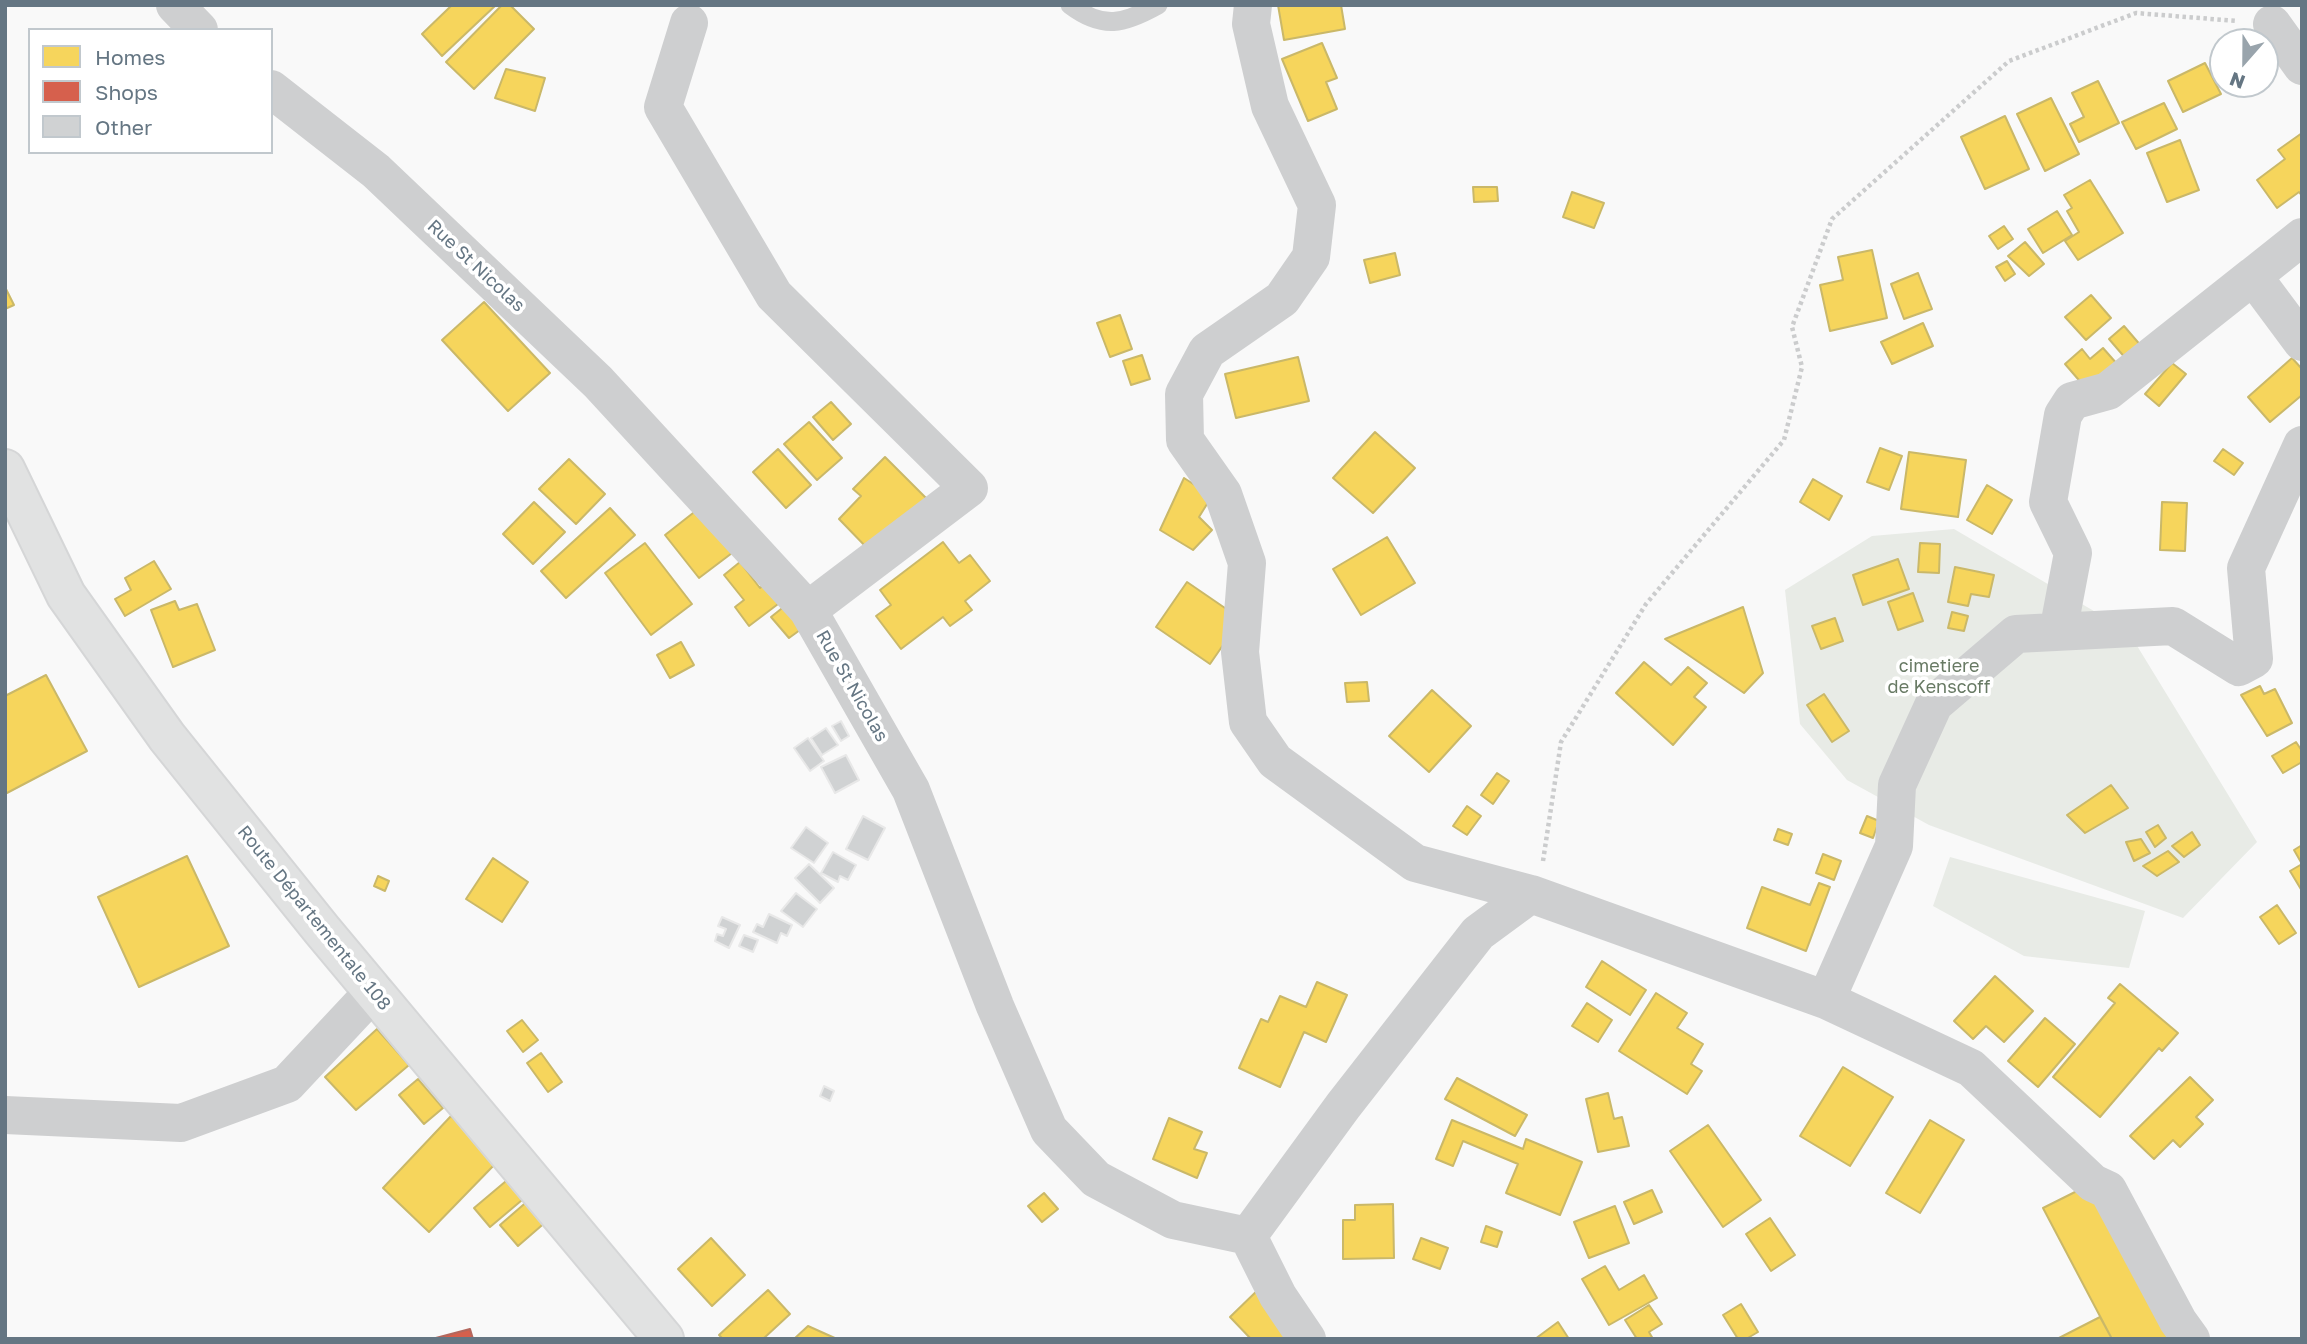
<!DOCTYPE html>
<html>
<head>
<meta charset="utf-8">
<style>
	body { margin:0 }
	#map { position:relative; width:2307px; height:1344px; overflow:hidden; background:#f9f9f9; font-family:"Golos Text",sans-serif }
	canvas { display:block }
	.frame { position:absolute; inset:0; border:7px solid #657683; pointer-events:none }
	.legend { position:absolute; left:28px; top:28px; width:245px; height:126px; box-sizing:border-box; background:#fff; border:2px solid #c1c8cd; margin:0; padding:9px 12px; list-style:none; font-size:21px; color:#657683 }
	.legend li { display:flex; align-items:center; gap:14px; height:35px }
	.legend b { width:35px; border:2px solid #c1c8cd }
	.north { position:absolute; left:2209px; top:28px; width:70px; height:70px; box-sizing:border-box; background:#fff; border:2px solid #c1c8cd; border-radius:50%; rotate:201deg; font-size:19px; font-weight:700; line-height:28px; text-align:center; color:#657683 }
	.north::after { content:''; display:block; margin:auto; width:24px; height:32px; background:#99a4ac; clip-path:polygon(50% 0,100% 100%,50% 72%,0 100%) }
</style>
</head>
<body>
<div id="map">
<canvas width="2307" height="1344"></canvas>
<div class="frame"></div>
<ul class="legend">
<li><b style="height:19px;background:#f6d55c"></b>Homes</li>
<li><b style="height:19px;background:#d6604d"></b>Shops</li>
<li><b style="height:19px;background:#d0d2d3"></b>Other</li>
</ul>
<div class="north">N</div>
</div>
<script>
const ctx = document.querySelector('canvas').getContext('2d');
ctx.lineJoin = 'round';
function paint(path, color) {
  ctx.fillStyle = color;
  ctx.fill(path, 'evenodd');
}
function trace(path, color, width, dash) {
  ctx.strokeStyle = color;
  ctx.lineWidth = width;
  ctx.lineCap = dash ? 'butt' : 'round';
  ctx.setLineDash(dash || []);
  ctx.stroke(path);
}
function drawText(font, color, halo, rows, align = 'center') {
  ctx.font = font + ' "Golos Text",sans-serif';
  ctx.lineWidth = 7;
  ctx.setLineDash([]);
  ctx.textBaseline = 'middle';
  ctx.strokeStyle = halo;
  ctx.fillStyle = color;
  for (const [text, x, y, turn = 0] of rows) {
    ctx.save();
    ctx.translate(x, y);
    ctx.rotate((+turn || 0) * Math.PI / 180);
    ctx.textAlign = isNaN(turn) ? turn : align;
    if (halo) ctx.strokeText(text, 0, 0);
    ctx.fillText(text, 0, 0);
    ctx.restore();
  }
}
paint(new Path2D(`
	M1954,529L2128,631L2257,842L2183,918L1929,825L1847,780L1800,724L1785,590L1872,536Z
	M1950,857L2145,911L2129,968L2024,956L1933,906Z`), '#e8ebe6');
const homes = new Path2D(`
	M452,5H496L442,56L422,34Z
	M502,5H510L534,29L474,89L446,62Z
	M1278,5H1341L1345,29L1284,40Z
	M1322,43L1337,78L1326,82L1337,109L1308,121L1282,59Z
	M2205,63L2221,94L2183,112L2168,81Z
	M506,69L545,78L535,111L495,98Z
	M2098,81L2119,123L2079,142L2070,124L2084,117L2072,93Z
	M2051,98L2079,154L2045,171L2017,114Z
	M2164,103L2177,129L2136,149L2122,122Z
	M2005,116L2029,169L1985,189L1961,137Z
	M2302,133V196L2299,192L2277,208L2257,180L2285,159L2278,150Z
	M2180,140L2199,190L2167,202L2147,153Z
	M2090,180L2123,233L2078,260L2065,241L2079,232L2067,211L2072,208L2064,195Z
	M1473,187H1497L1498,201L1474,202Z
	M1572,192L1604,203L1594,228L1563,217Z
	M2057,211L2072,235L2043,253L2028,229Z
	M2004,226L2013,239L1998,249L1989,236Z
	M2025,242L2044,264L2029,276L2008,256Z
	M1872,250L1887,318L1830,331L1820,285L1843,280L1838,257Z
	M1395,253L1400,275L1370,283L1364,260Z
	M2007,261L2015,274L2005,281L1996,267Z
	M1918,273L1932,309L1904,319L1891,284Z
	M5,287L14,305L5,309Z
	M2091,295L2111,318L2086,340L2065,317Z
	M484,302L550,373L508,411L442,340Z
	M1120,315L1132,349L1110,357L1097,323Z
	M1923,323L1933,346L1892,364L1881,342Z
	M2124,326L2142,347L2127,360L2109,339Z
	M2103,348L2118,365L2084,386L2065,364L2082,349L2090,359Z
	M1142,355L1150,379L1131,385L1123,361Z
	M1298,357L1309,401L1236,418L1225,374Z
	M2292,358L2302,369V395L2270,422L2248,397Z
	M2172,363L2186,374L2159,406L2145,394Z
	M831,402L851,424L833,440L813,417Z
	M809,422L842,458L817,480L784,444Z
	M1375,432L1415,468L1373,513L1333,478Z
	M1880,448L1902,456L1889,490L1867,482Z
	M778,449L811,485L786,508L753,472Z
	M2223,449L2243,463L2234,475L2214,461Z
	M1909,452L1966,460L1958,517L1901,509Z
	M885,457L929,501L869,550L839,519L861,496L853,489Z
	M569,459L605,494L576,524L539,489Z
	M1184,478L1212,496L1199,517L1212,530L1193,550L1160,530Z
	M1813,479L1842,496L1829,520L1800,502Z
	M1987,485L2012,500L1992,534L1967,520Z
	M534,502L565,532L533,564L503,534Z
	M2162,502L2187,503L2185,551L2160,550Z
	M702,506L736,550L699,578L665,535Z
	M610,508L635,535L566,598L541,571Z
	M1387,537L1415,583L1361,615L1333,569Z
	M943,542L959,563L970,555L990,581L965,601L972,610L950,626L943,617L901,649L876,616L891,605L880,590Z
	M645,543L692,604L651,635L605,573Z
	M1920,543L1940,544L1939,573L1918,572Z
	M1898,559L1909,589L1863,605L1853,575Z
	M154,561L171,589L125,616L115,599L131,590L125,578Z
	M740,562L760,588L767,582L782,601L749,626L735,607L744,600L724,575Z
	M1955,567L1994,575L1989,597L1971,594L1968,606L1948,602Z
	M1187,582L1241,619L1210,664L1156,627Z
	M1913,593L1923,621L1898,630L1888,602Z
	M175,601L179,610L197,604L215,650L173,667L151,610Z
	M786,605L804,627L789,638L771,617Z
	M1743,607L1763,673L1744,693L1665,639Z
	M1952,612L1968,616L1964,631L1948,628Z
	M1835,618L1843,641L1821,649L1812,626Z
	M681,642L694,665L670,678L657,655Z
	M1644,662L1671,685L1688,667L1707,683L1694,697L1706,707L1673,745L1616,693Z
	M46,675L87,751L5,794V696Z
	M1367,682L1369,701L1347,702L1345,683Z
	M2260,686L2264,694L2275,689L2292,723L2267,736L2241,695Z
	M1432,690L1471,726L1429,772L1389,736Z
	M1824,694L1849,731L1832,742L1807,705Z
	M2296,742L2302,751V762L2283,773L2272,756Z
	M1497,773L1509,781L1493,804L1481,795Z
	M2111,785L2128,808L2085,833L2067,815Z
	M1467,806L1481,816L1467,835L1453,826Z
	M1867,816L1879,821L1873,838L1860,833Z
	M2158,825L2166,838L2155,847L2146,832Z
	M1778,829L1792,834L1788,845L1774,840Z
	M2192,832L2200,845L2184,857L2172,846Z
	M2141,839L2150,853L2134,861L2126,842Z
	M2302,845V891L2290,871L2302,864L2294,850Z
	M2168,851L2179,862L2157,876L2143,866Z
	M1823,854L1841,861L1834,880L1816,873Z
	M187,856L229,946L139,987L98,897Z
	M493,858L528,882L502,922L466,899Z
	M378,876L389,881L385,891L374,886Z
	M1819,883L1830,887L1806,951L1747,928L1762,887L1810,905Z
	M2277,905L2296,933L2279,944L2260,917Z
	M1602,961L1646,990L1630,1015L1586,987Z
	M1995,976L2033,1011L2004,1042L1986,1026L1973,1039L1954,1021Z
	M1317,982L1347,995L1326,1042L1304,1032L1280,1087L1239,1068L1261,1019L1268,1022L1280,996L1306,1007Z
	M2120,984L2178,1033L2162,1051L2159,1048L2100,1117L2053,1077L2115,1003L2108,998Z
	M1656,993L1687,1013L1677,1028L1703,1044L1691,1064L1702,1071L1687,1094L1619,1051Z
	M1587,1003L1612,1020L1598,1042L1572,1026Z
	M2045,1018L2075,1044L2038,1087L2008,1061Z
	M522,1020L538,1040L523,1052L507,1031Z
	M377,1029L409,1065L356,1110L325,1077Z
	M541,1053L562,1082L548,1092L527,1063Z
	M1843,1067L1893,1097L1850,1166L1800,1136Z
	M2190,1077L2213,1100L2196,1117L2203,1124L2180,1147L2173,1140L2154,1159L2130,1136Z
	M1457,1078L1527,1115L1515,1136L1445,1099Z
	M418,1079L443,1108L424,1124L399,1095Z
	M1608,1093L1614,1119L1622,1117L1629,1146L1598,1152L1586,1099Z
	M451,1116L498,1161L429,1232L383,1188Z
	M1169,1118L1202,1132L1194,1149L1207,1153L1197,1178L1153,1159Z
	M1452,1120L1523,1149L1526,1139L1582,1162L1560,1215L1506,1193L1518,1164L1463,1141L1453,1166L1436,1159Z
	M1930,1120L1964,1140L1920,1213L1886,1193Z
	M1708,1125L1761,1200L1723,1227L1670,1151Z
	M512,1176L528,1195L490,1227L474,1208Z
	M2093,1183L2175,1339H2112L2043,1208Z
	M1652,1190L1662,1212L1634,1224L1624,1202Z
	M1044,1193L1058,1209L1042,1222L1028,1206Z
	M530,1199L548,1220L518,1246L500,1225Z
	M1393,1204L1394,1258L1343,1259V1220H1355V1205Z
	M1615,1206L1629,1243L1589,1258L1574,1222Z
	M1770,1218L1795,1255L1771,1271L1746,1234Z
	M1486,1226L1502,1232L1497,1247L1481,1242Z
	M711,1238L745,1275L712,1306L678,1269Z
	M1421,1238L1448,1248L1440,1269L1413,1259Z
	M1605,1266L1619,1290L1644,1275L1657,1298L1609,1325L1582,1279Z
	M1263,1285L1300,1323L1283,1339H1251L1230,1317Z
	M768,1290L790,1314L763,1339H723L719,1335Z
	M1741,1304L1758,1332L1746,1339H1738L1723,1315Z
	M1649,1305L1662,1324L1649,1332L1653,1339H1637L1625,1320Z
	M2100,1317L2112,1339H2057Z
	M1558,1322L1569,1339H1535Z
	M808,1326L837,1339H794Z`);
paint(homes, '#f6d55c');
trace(homes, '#cab868', 2);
const shops = new Path2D(`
	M470,1329L473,1339H432Z`);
paint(shops, '#d6604d');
trace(shops, '#b4675d', 2);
const building = new Path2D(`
	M841,721L849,736L841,741L832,726Z
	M826,728L838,745L822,755L811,738Z
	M808,738L824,761L810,771L794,748Z
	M846,755L859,780L835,793L821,767Z
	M863,816L885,828L868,860L846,849Z
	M806,827L828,843L814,863L791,848Z
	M833,852L856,865L848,880L840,876L838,882L821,873Z
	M809,864L834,888L820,903L795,878Z
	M796,893L817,909L803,927L781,911Z
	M769,914L792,925L787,936L781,933L777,943L753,932L757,924L763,927Z
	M722,917L740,925L729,948L715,941L717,934L723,936L726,929L718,926Z
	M744,935L758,940L753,952L739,946Z
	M824,1086L834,1091L830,1101L820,1096Z`);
paint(building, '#d0d2d3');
trace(building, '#e8e8e8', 2);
const secondary = new Path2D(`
	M5,469L66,595L167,737L322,930L664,1339`);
trace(secondary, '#d5d6d7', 42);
trace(new Path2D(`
	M1543,861L1561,742L1646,604L1784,440L1802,367L1792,327L1832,219L2009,61L2136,13L2237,21`), '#cbcccd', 4.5, [3.5, 3.5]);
trace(new Path2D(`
	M1070,5C1103,30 1124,24 1158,5`), '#cecfd0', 19);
trace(new Path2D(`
	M175,5L199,30
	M1253,5L1251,24L1270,106L1317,205L1311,257L1282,299L1207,351L1184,394L1185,440L1223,494L1247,563L1240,652L1248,722L1275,761L1415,863L1531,894
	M689,23L663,107L774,295L969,488L808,610
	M2272,24L2302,66
	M271,89L376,171L598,382L808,610L911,790L995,1006L1049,1130L1096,1179L1173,1220L1248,1236L1278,1296L1307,1339
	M2302,237L2253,276L2302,342
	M2058,632L2073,553L2048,502L2063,415L2072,401L2108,391L2253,276
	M1826,1000L1894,846L1897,785L1934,704L2016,634L2173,626L2239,667L2254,659L2246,568L2302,445
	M5,1115L181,1123L287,1084L374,991
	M1248,1236L1343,1106L1478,933L1531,894L1826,1000L1971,1068L2093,1183L2108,1190L2178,1321L2191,1339`), '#cecfd0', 38);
trace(secondary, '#e1e2e2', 38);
drawText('18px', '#657683', '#fff', [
	["Rue St Nicolas",476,266,43],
	["Rue St Nicolas",852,686,60],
	["Route Départementale 108",314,918,51]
]);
drawText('18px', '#687a64', '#fff', [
	["cimetiere",1939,666],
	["de Kenscoff",1939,687]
]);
</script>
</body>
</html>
